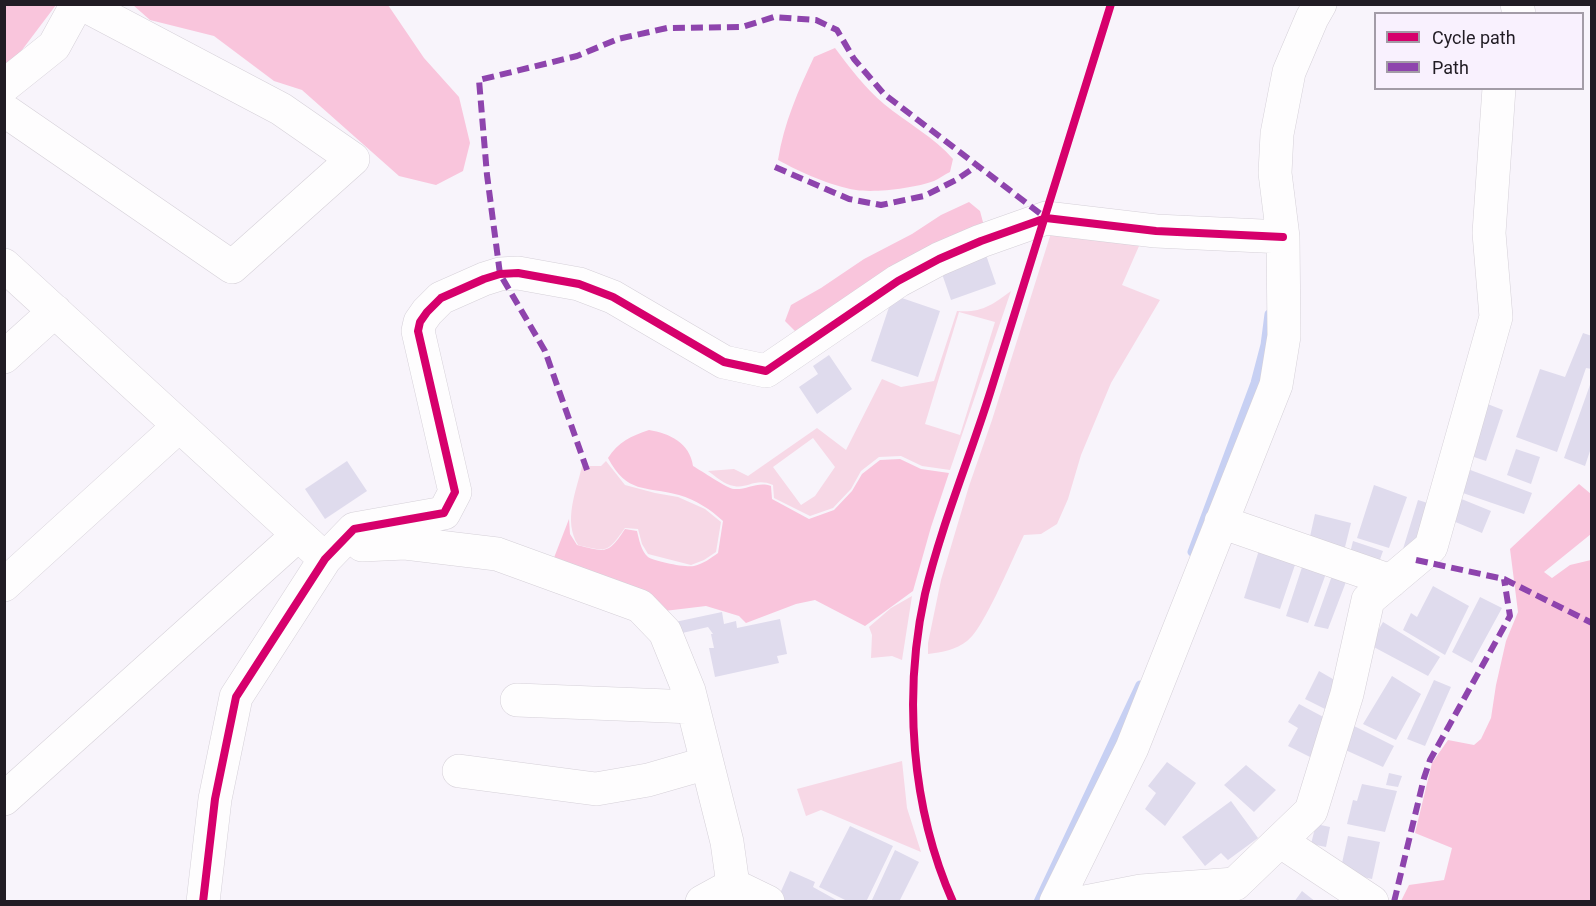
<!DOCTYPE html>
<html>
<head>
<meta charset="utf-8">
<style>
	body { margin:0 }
	#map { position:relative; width:1596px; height:906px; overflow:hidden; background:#f8f4fb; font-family:Roboto,sans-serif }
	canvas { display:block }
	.frame { position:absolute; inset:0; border:6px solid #211c24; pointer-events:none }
	.legend { position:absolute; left:1374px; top:12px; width:210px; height:78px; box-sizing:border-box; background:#f9f1fe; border:2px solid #a39ca7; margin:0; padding:8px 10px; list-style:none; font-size:18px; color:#211c24 }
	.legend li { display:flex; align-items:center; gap:12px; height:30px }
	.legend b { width:30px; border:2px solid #a39ca7 }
</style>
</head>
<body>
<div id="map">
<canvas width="1596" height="906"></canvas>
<div class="frame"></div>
<ul class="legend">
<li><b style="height:8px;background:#d6006c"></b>Cycle path</li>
<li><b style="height:8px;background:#8e44ad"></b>Path</li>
</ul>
</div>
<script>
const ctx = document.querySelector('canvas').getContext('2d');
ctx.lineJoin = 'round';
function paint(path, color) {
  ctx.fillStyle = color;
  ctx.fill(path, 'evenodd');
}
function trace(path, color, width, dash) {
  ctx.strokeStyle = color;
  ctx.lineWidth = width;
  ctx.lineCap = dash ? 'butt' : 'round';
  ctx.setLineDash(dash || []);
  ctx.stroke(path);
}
paint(new Path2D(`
	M1051,233L1138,242L1139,246L1122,285L1160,300L1111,383L1081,455L1068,499L1057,524L1041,534L1024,535C1013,557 984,629 967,641C956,650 942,652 928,654V643L941,580L969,486L992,420Z
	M1011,291L950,470L922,466L901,456L879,457L861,471L851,489L833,508L810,516L774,498L773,485C755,477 748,489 734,486C725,485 715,476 708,471L734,469L748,476L817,428L846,450L882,379L901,387L934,381L957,311C982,313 992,305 1011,291ZM959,312L995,322L960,435L925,424ZM813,438L835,467L815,496L801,505L773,467Z
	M606,461L625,485L655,493L678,497L705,509L721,522L716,552L704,560L691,565L648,554L642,544L638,529L625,528C607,553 608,552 578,545C563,521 576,492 582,466H601Z
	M912,596L902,660L892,656L871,658L872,635L869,627L891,608Z
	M902,761L907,808L921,852L821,810L806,816L797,789Z`), '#f7d8e6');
paint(new Path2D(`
	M5,5H56L19,54L5,64Z
	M133,5H388L424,58L459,97L470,143L463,171L436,185L399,176L302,90L274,81L214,36L150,20Z
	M835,48C850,68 865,88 884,104C906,122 935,138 953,159L950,172C945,174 939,179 934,181C915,188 876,193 856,190C831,186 800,172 778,160C784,123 798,91 814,57Z
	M969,202L980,211L984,226L796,332L785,321L791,305L821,288L864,259L912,234L941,215Z
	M649,430C669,433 690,443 693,466C702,471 726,488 734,489C747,490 758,481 771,486L772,499L809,519L834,510L852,491L862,474L880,460L900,459L921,469L949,473L931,527L913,591L865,626L815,600L796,604L746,623L739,616L706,606L656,612L550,568L569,519L570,534L577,545C606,552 608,555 625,529L637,531C639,539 641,551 648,557C654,561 686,568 694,566C703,564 711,558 718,553L723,521C710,509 696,500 679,495C645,486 627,494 608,458C618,442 631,436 649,430Z
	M1579,484L1591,494V534L1544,572L1552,578L1570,565L1591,560V901H1401L1409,885L1444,880L1452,848L1415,833L1432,763L1448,740L1474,745L1481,739L1491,718L1496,685L1506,641L1518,612L1510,549Z`), '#f9c5dc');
trace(new Path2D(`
	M1192,552L1255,383L1265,345L1269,314
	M1038,902L1140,685`), '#c7d0f3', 9);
paint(new Path2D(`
	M985,252L996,284L951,300L940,268Z
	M893,295L940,311L918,377L871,361Z
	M1583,333L1592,336V369L1586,368L1557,452L1516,437L1540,369L1565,377Z
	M829,355L852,389L817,414L799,387L818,374L813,366Z
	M1591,382L1592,445L1585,466L1564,458Z
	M1485,403L1503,410L1486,461L1468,455Z
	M1516,449L1540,457L1531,484L1507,475Z
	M347,461L367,491L325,519L305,489Z
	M1465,468L1532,493L1524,514L1460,492Z
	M1374,485L1407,497L1389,548L1357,538Z
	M1459,498L1491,511L1482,533L1453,521Z
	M1418,500L1431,504L1415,553L1403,549Z
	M1315,514L1351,523L1344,551L1309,541Z
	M1353,541L1383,551L1378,565L1349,557Z
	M1260,547L1297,559L1280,609L1244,598Z
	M1305,558L1328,568L1308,623L1286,616Z
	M1334,570L1349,574L1328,629L1314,626Z
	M1433,586L1469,606L1445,655L1403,630L1411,613L1417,617Z
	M1480,597L1502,608L1472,663L1452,652Z
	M722,612L724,624L736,621L737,628L780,619L787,654L777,656L779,663L715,677L709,648H714L711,634H713L708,627L678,634L675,622Z
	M1383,622L1440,657L1428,676L1370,645Z
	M1319,671L1345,686L1331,712L1305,699Z
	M1392,676L1421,694L1396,740L1363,724Z
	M1434,680L1451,687L1425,746L1407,739Z
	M1299,704L1329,720L1312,758L1288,746L1298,728L1288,722Z
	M1350,724L1394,746L1383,767L1341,748Z
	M1167,762L1196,783L1165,826L1145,809L1156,793L1148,786Z
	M1246,765L1276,790L1254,812L1224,785Z
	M1389,773L1402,776L1398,787L1386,785Z
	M1362,784L1397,791L1385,832L1347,824L1353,800L1357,801Z
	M1231,801L1258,838L1228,860L1221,853L1205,866L1182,837Z
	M1316,824L1330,827L1326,847L1311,844Z
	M850,826L893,846L866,902H849L819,887Z
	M1348,836L1380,842L1372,879L1340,872Z
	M895,850L919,862L899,902H871Z
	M790,871L815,882L813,887L840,902H785L778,898Z
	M1302,891L1316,902H1294Z`), '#dfdbed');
const street = new Path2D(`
	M1517,4L1519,14
	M4,86L54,46L77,4
	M4,110L232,267L353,159L281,109L82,4
	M4,265L325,559
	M4,357L55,311
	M1221,522L1391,581
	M362,545L405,543L497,554L640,606L665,632L689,691L727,842L733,885
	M4,585L179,426
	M517,700L693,707
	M459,771L596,789L648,780L707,763
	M4,799L298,535
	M1280,841L1372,902
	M733,885L768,902
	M203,902L215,799L236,697L325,559L354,529L444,513L455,492L418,331L420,322L427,312L441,298L484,279L500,274L518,273L579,284L613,297L724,362L766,371L898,281L939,259L981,241L1046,218L1156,231L1283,237
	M702,902L733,885
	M1056,902L1132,748L1276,385L1284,336L1283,237L1275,173L1277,134L1289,72L1312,18L1320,4
	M1085,902L1141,891L1235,884L1311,811L1347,694L1368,600L1431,547L1496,317L1489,233L1499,88`);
trace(street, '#d5d0d8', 34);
trace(street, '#fefdfe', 33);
trace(new Path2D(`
	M775,167L849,199L881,205L924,196L956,180L978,165
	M587,470L545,351L500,274L487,175L479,80L577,56L618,39L667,28L742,27L774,17L816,20L837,30L854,59L884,94L1046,218
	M1416,560L1504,579L1592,623
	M1394,902L1424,778L1430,760L1510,616L1504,579`), '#8e44ad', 6, [12, 6]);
trace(new Path2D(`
	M203,902L215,799L236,697L325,559L354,529L444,513L455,492L418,331L420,322L427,312L441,298L484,279L500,274L518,273L579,284L613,297L724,362L766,371L898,281L939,259L981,241L1046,218L1156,231L1283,237
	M953,902C911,808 903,694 925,594C941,526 969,460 990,393C1031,264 1071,134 1111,4`), '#d6006c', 8);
</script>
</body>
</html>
